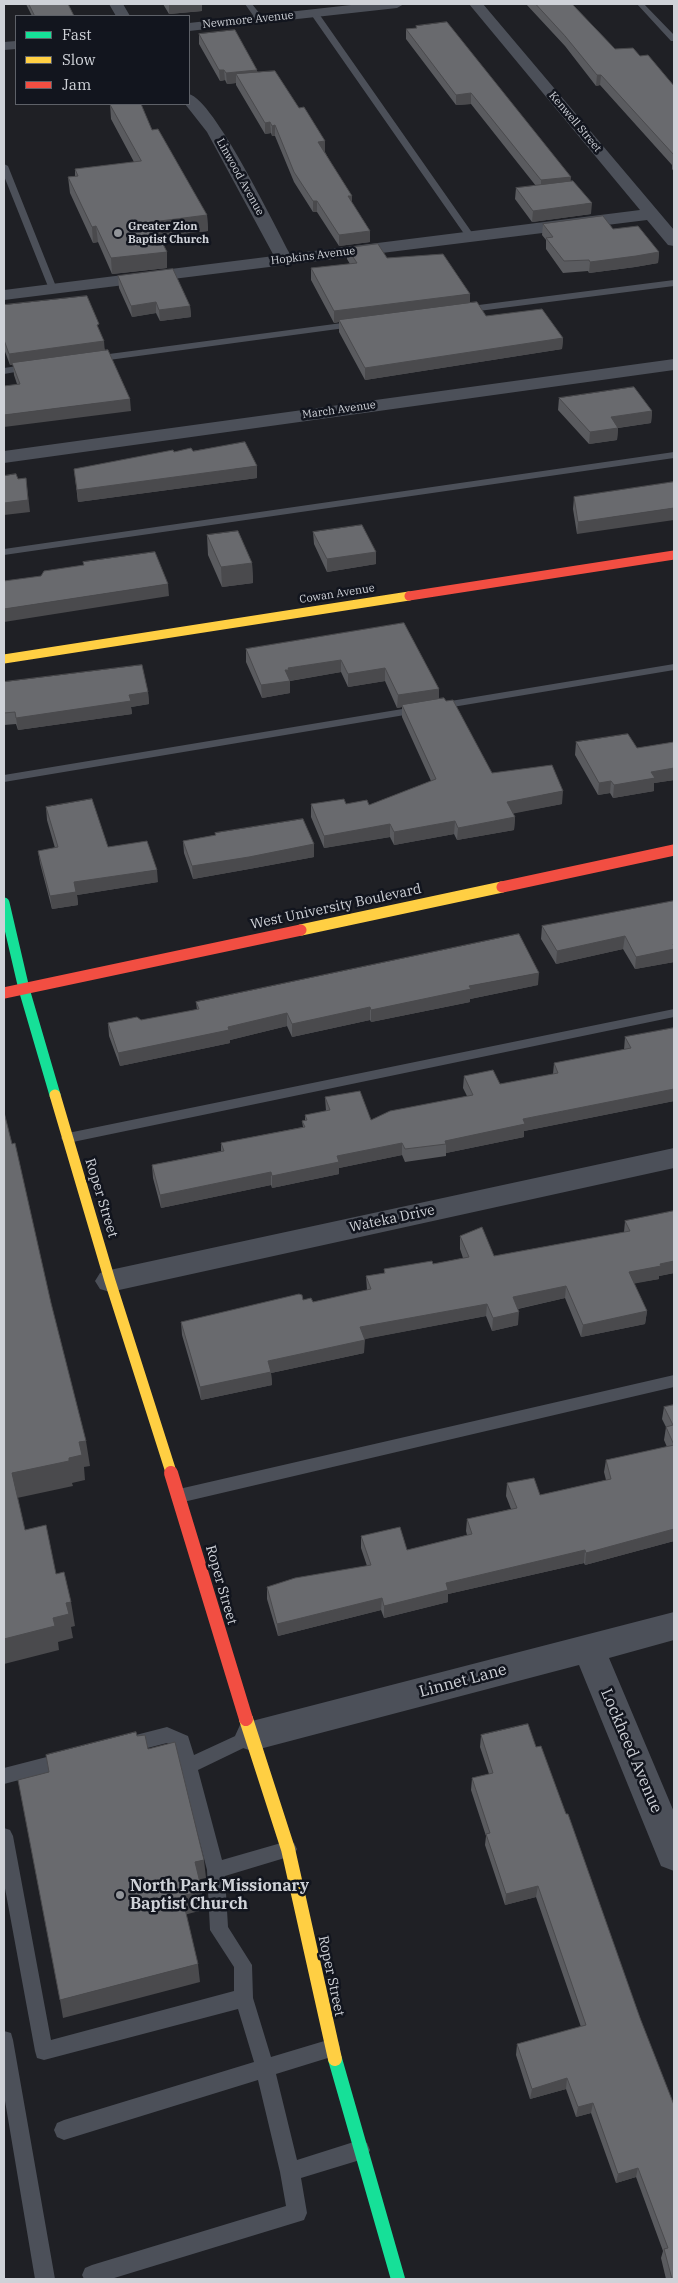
<!DOCTYPE html>
<html>
<head>
<meta charset="utf-8">
<style>
	body { margin:0 }
	#map { position:relative; width:678px; height:2283px; overflow:hidden; background:#1f2025; font-family:"IBM Plex Serif",serif }
	canvas { display:block }
	.frame { position:absolute; inset:0; border:5px solid #cfd2d8; pointer-events:none }
	.legend { position:absolute; left:15px; top:15px; width:175px; height:90px; box-sizing:border-box; background:#12151e; border:1px solid #5e6168; margin:0; padding:6px 9px; list-style:none; font-size:15px; color:#cfd2d8 }
	.legend li { display:flex; align-items:center; gap:10px; height:25px }
	.legend b { width:25px; border:1px solid #5e6168 }
</style>
</head>
<body>
<div id="map">
<canvas width="678" height="2283"></canvas>
<div class="frame"></div>
<ul class="legend">
<li><b style="height:6px;background:#16e098"></b>Fast</li>
<li><b style="height:6px;background:#ffcf43"></b>Slow</li>
<li><b style="height:6px;background:#f24e42"></b>Jam</li>
</ul>
</div>
<script>
const ctx = document.querySelector('canvas').getContext('2d');
ctx.lineJoin = 'round';
function paint(path, color) {
  ctx.fillStyle = color;
  ctx.fill(path, 'evenodd');
}
function trace(path, color, width, dash) {
  ctx.strokeStyle = color;
  ctx.lineWidth = width;
  ctx.lineCap = dash ? 'butt' : 'round';
  ctx.setLineDash(dash || []);
  ctx.stroke(path);
}
function drawText(font, color, halo, rows, align = 'center') {
  ctx.font = font + ' "IBM Plex Serif",serif';
  ctx.lineWidth = 5;
  ctx.setLineDash([]);
  ctx.textBaseline = 'middle';
  ctx.strokeStyle = halo;
  ctx.fillStyle = color;
  for (const [text, x, y, turn = 0] of rows) {
    ctx.save();
    ctx.translate(x, y);
    ctx.rotate((+turn || 0) * Math.PI / 180);
    ctx.textAlign = isNaN(turn) ? turn : align;
    if (halo) ctx.strokeText(text, 0, 0);
    ctx.fillText(text, 0, 0);
    ctx.restore();
  }
}
paint(new Path2D(`
	M245,4H252L264,19L263,21H257Z
	M637,4H644L674,35V41H671Z
	M311,11H317L473,234V238H467L310,13Z
	M4,164L8,166L57,289L56,291L49,289L4,176Z
	M674,280V286L463,313L459,310L463,307Z
	M357,321L360,322V326L94,362L89,359L94,356Z
	M30,364L35,367L33,369L4,374V368Z
	M674,452V458L4,555V549Z
	M674,664V670L4,782V775Z
	M674,1009V1017L68,1143L63,1141L61,1138L63,1135L68,1133Z
	M674,1375V1387L179,1503L173,1501L171,1496L173,1491L179,1489Z
	M167,1727L188,1736L194,1755L246,1731L252,1728L258,1731L261,1736L258,1741L198,1770L222,1860L288,1841L294,1843L297,1849L294,1855L288,1857L225,1876L228,1927L252,1965L253,1998L271,2057L331,2039L338,2041L340,2048L338,2055L331,2057L276,2074L297,2160L360,2140L367,2143L370,2150L367,2157L360,2160L301,2178L307,2213L304,2220L111,2279H84L82,2275L85,2268L92,2265L286,2206L280,2172L258,2080L64,2140L57,2137L54,2130L57,2123L64,2120L254,2062L238,2009L44,2060L37,2058L35,2051L4,1883V1828L10,1830L13,1836L51,2040L234,1991V1967L210,1930L207,1870L175,1746L167,1743L128,1753L122,1750L119,1745L122,1740L128,1737Z
	M66,1752L72,1754L75,1760L72,1766L4,1784V1768Z
	M4,2031L11,2033L13,2040L55,2279H35L4,2095Z`), '#4c5059');
paint(new Path2D(`
	M109,4H123L130,16H116Z
	M360,4H404L397,8L189,31V23Z
	M469,4H483L674,230V246L668,245L647,220L4,300V290L274,256L207,132L185,104H189V94C214,100 275,226 290,254L640,210Z
	M16,41V49L4,50V42Z
	M674,359V370L4,463V451Z
	M674,1148V1168L110,1292L100,1289L95,1281L100,1273L110,1270Z
	M674,1612V1640L609,1658L674,1812V1871L661,1866L579,1665L252,1751L240,1747L235,1736L240,1725L252,1721Z`), '#4c5059');
trace(new Path2D(`
	M4,903L24,989L55,1095`), '#16e098', 11);
trace(new Path2D(`
	M335,2059L398,2279`), '#16e098', 14);
trace(new Path2D(`
	M4,659L409,596`), '#ffcf43', 9);
trace(new Path2D(`
	M301,930L502,887
	M55,1095L110,1281L171,1472`), '#ffcf43', 11);
trace(new Path2D(`
	M246,1719L288,1849L335,2059`), '#ffcf43', 14);
trace(new Path2D(`
	M409,596L674,555
	M668,851L674,850`), '#f24e42', 9);
trace(new Path2D(`
	M502,887L674,850
	M4,993L301,930
	M171,1472L172,1475`), '#f24e42', 11);
trace(new Path2D(`
	M171,1473L246,1719`), '#f24e42', 14);
paint(new Path2D(`
	M26,4H68L74,16H32Z
	M163,4H202V11L169,14Z
	M526,4H572L615,49L640,56L674,86V172L672,169V165L600,85L596,86L565,46Z
	M416,26L571,182L591,214L532,222L515,199L516,188L536,186L471,104L456,105L406,39V29L416,28Z
	M199,34L258,72L299,108L325,141V152L352,203L370,231V242L339,246L317,212H313L294,182L275,136H272L271,133L265,134L236,85V83L227,84L225,80L220,81L199,44Z
	M110,104L152,130L207,215L208,231L159,236L167,268L112,274L98,242L93,243L70,193L68,177L75,176V169L134,162L111,119Z
	M543,224L613,229L659,252L658,263L635,267L589,273L588,271L563,273L546,249V240L542,235Z
	M347,248L387,258L470,303L486,316L563,338L562,349L365,380L339,332V322L334,323L311,280V268L350,264L347,259Z
	M118,276L190,306L191,317L160,321L156,313L132,317L119,288Z
	M4,305L99,331L105,351L131,411L17,384L14,375L13,365H10L4,349Z
	M559,398L652,411L651,423L618,428L617,440L589,444L558,410Z
	M193,451L257,478L78,502L74,469L174,452Z
	M674,482L577,534L573,509L574,497Z
	M313,532L376,552V564L327,572L314,544Z
	M207,535L252,563L253,583L222,587L208,555Z
	M404,623L439,689V699L492,773L562,804L513,813L515,817L514,830L457,840L454,834L394,845L390,837L324,848L311,817V804H346L369,805L431,781L402,717V707L397,708L385,681L348,687L341,672L290,681V693L262,698L246,662V649Z
	M4,682L148,692L149,704L131,707L132,714L18,730L16,724L4,725Z
	M576,742L637,748L674,742V780L654,783V791L613,798L610,793L598,795L575,755Z
	M46,807L108,847L158,882L77,895L78,905L52,909L40,863L38,851L55,848L47,820Z
	M215,833L314,844V857L249,869L193,879L184,853L183,841L215,835Z
	M674,899V962L635,969L623,949L556,964L541,939L542,926L674,901Z
	M538,985L470,999V1002L371,1022L370,1020L292,1037L287,1026L230,1040V1043L120,1066L109,1036L108,1023L141,1020L197,1010L196,1002Z
	M674,1028V1101L524,1131V1137L446,1153V1156L405,1162L402,1155L339,1168V1174L272,1188L271,1185L161,1208L153,1178L152,1165L221,1151V1143L303,1127L302,1121L305,1120V1115L326,1111L325,1097L371,1120L467,1096L463,1088L464,1076L500,1084L553,1074L554,1063L624,1050L625,1037Z
	M674,1211V1273L659,1276V1279L634,1283L647,1311L645,1324L581,1337L565,1298L518,1309V1325L492,1331L486,1316L364,1339V1353L271,1373L272,1385L201,1400L182,1335L181,1322L303,1300L313,1302L367,1290L366,1276L384,1273V1269L433,1264L463,1258L460,1249V1236L494,1256L624,1232L625,1221Z
	M674,1405V1541L585,1565L584,1563L448,1594V1602L384,1618L381,1610L278,1636L267,1599V1587L367,1566L361,1548V1536L407,1550L467,1535L466,1531L467,1519L511,1509L506,1496L507,1483L540,1495L606,1480L604,1472L606,1460L667,1447L664,1440L666,1427L662,1419L664,1407Z
	M481,1735L536,1747L566,1814L640,2018L674,2279H666L661,2258L663,2251L636,2177L616,2183L591,2113L576,2117L566,2089L530,2099L516,2055L517,2044L581,2027L536,1897L505,1905L485,1845L486,1836L471,1790L472,1778L489,1774L480,1747Z`), '#5a5b5f');
paint(new Path2D(`
	M169,4H202V11L169,14Z
	M219,70H224L225,80L220,81Z
	M257,70L258,80L236,74V83L227,84L226,73Z
	M597,75H601L600,85L596,86Z
	M471,93V104L456,105V95Z
	M270,122L271,133L265,134V123Z
	M275,125V136H272V126Z
	M325,141V152L318,153V142Z
	M571,177L570,188L541,191V180Z
	M348,196H352V207Z
	M313,201H317V212H313Z
	M592,203L591,214L532,222L533,211Z
	M207,215L208,231L153,237L152,222Z
	M96,226L98,242L93,243L92,227Z
	M370,231V242L339,246V235Z
	M167,252V268L112,274L111,258Z
	M659,252L658,263L635,267L589,273L590,262Z
	M470,294V305L339,320V322L334,323V311Z
	M156,302V313L132,317L131,306Z
	M190,306L191,317L160,321L159,310Z
	M563,338L562,349L365,380V368Z
	M104,341L105,353L12,363L13,365H10L9,354Z
	M130,399L131,411L4,427V415Z
	M652,411L651,423L610,429L611,417Z
	M618,428L617,440L589,444L590,432Z
	M257,466V478L78,502L77,490Z
	M26,478L30,512L4,515V503Z
	M674,508V520L577,534L578,522Z
	M376,552V564L327,572V559Z
	M252,563L253,583L222,587L221,567Z
	M168,584L169,596L4,622V609Z
	M341,660V672L289,681H290V693L262,698L261,685L288,668Z
	M385,668V681L348,687V674Z
	M439,689V701L402,705V707L397,708L398,695Z
	M148,692L149,704L131,707L132,714L18,730L16,718L129,695Z
	M674,768V780L654,783V791L613,798L614,785L651,772Z
	M611,781L610,793L598,795L599,783Z
	M563,791L562,804L506,815L507,802Z
	M515,817L514,830L457,840L458,828Z
	M455,821L454,834L394,845V832Z
	M390,824V837L324,848V836Z
	M314,844V857L249,869L193,879L192,866Z
	M157,870L158,882L77,895L78,905L52,909L50,896L74,882Z
	M625,936L623,949L556,964L557,951Z
	M673,944H674V962L635,969L636,957Z
	M539,973L538,985L470,999V1002L371,1022V1010L469,986Z
	M370,1007V1020L292,1037V1024Z
	M287,1013V1026L230,1040V1043L120,1066L118,1053Z
	M674,1089V1101L524,1131V1137L446,1153V1144L445,1141L523,1119Z
	M402,1143V1155L339,1168V1174L272,1188V1176L337,1156Z
	M271,1172V1185L161,1208L160,1195Z
	M674,1261V1273L659,1276V1279L627,1285L629,1272L660,1264Z
	M566,1286L565,1298L512,1310L513,1297Z
	M487,1304L486,1316L360,1340V1327Z
	M647,1311L645,1324L581,1337L583,1325Z
	M519,1312L518,1325L492,1331L493,1318Z
	M365,1340L364,1353L271,1373L272,1385L201,1400L200,1387L268,1361Z
	M86,1441L90,1466L84,1467L85,1480L72,1483L73,1486L17,1498L12,1473L69,1458L79,1442Z
	M674,1529V1541L585,1565L586,1553Z
	M585,1550L584,1563L448,1594V1602L384,1618V1606L446,1583Z
	M382,1598L381,1610L278,1636L277,1624Z
	M71,1602L75,1626L71,1627L73,1638L58,1642L59,1650L4,1664V1639L53,1618L66,1603Z
	M204,1860L206,1878L196,1880L195,1862Z
	M538,1886L536,1897L505,1905L506,1894Z
	M202,1891L203,1910L184,1915L182,1896Z
	M198,1964L200,1982L63,2018L60,2000Z
	M567,2078L566,2089L530,2099L532,2089Z
	M593,2103L591,2113L576,2117L578,2107Z
	M638,2168L636,2177L616,2183L618,2174Z`), '#4a4a4d');
const building = new Path2D(`
	M29,4H68L74,16H35Z
	M536,4H572L615,49L633,48L640,56L648,55L674,86V112L673,113L674,114V155L601,75H597L565,36Z
	M447,22L571,177L541,180L471,93L456,95L406,29L417,28L416,26Z
	M235,30L257,70L226,73L224,70H219L199,34Z
	M275,71L299,108L304,107L325,141L318,142L352,196H348L370,231L339,235L317,201H313L294,172L275,125L272,126L270,122L265,123L236,74Z
	M110,104H141L152,130L158,129L207,215L152,222L167,252L111,258L96,226L92,227L68,177L78,176L75,169L141,161Z
	M573,181L592,203L533,211L516,188Z
	M603,216L613,229L638,226L659,252L636,256L590,262L589,260L564,261L546,238L553,237L543,224Z
	M378,244L387,258L443,254L470,294L334,311L311,268L357,263L347,248Z
	M173,269L190,306L159,310L156,302L131,306L118,276Z
	M87,296L99,324L97,325L104,341L9,354L4,340V305Z
	M477,302L486,316L542,309L563,338L365,368L339,320Z
	M108,350L130,399L4,415V386L20,384L12,363Z
	M634,387L652,411L611,417L618,428L590,432L559,398Z
	M245,442L257,466L77,490L74,469L173,450L174,452L191,448L193,451Z
	M16,474L18,479L26,478L28,500L4,503V476Z
	M674,482V508L578,522L574,497Z
	M362,525L376,552L327,559L313,532Z
	M238,531L252,563L221,567L207,535Z
	M155,552L168,584L4,609V581L41,576L44,571L84,565L83,562Z
	M404,623L439,689L398,695L385,668L348,674L341,660L288,668L289,670H285L290,681L261,685L246,649Z
	M142,665L148,692L129,695L131,701L16,718L15,712L4,713V682Z
	M444,698L446,701L453,700L492,773L552,765L563,791L507,802L515,817L458,828L455,821L394,832L390,824L324,836L311,804L344,799L346,804L367,800L369,805L436,779L402,705Z
	M628,734L637,748L674,742V768L651,772L655,778L614,785L611,781L599,783L576,742Z
	M92,799L108,847L147,841L157,870L74,882L76,892L50,896L38,851L58,847L46,807Z
	M303,819L314,844L249,857L192,866L183,841L216,835L215,833Z
	M674,901V944H673L674,946V949L636,957L625,936L557,951L542,926Z
	M519,934L539,973L469,986L471,989L371,1010L370,1007L292,1024L287,1013L228,1027L229,1030L118,1053L108,1023L137,1017L141,1020L199,1009L196,1002Z
	M674,1028V1089L523,1119L525,1124L445,1141L446,1144L405,1149L402,1143L337,1156L339,1162L272,1176L271,1172L160,1195L152,1165L224,1151L221,1143L305,1127L302,1121L307,1120L305,1115L330,1110L325,1097L360,1091L371,1120L390,1111L473,1095L464,1076L493,1070L500,1084L558,1073L554,1063L631,1048L625,1037Z
	M4,1112L12,1144L15,1143L51,1303L86,1441L79,1442L82,1455L69,1458V1461L12,1473L25,1530L46,1525L56,1574L64,1572L71,1602L66,1603L69,1614L53,1618L55,1626L4,1639Z
	M674,1211V1261L660,1264L661,1266L629,1272L647,1311L583,1325L566,1286L513,1297L519,1312L493,1318L487,1304L360,1327L365,1340L268,1361L271,1372L200,1387L181,1322L299,1294L302,1295L303,1300L311,1298L313,1302L371,1289L366,1276L385,1273L384,1269L432,1261L433,1264L469,1257L460,1236L482,1227L494,1256L630,1231L625,1221Z
	M674,1405V1529L586,1553L585,1550L446,1583L448,1590L384,1606L382,1598L277,1624L267,1587L295,1578L371,1565L361,1536L400,1527L407,1550L472,1534L467,1519L517,1508L507,1483L534,1478L540,1495L611,1479L606,1460L674,1445L666,1427L673,1425L664,1407Z
	M528,1724L536,1747L541,1746L566,1814H568L640,2018L674,2105V2279H672L664,2249L668,2248L638,2168L618,2174L593,2103L578,2107L567,2078L532,2089L517,2044L586,2025L538,1886L506,1894L486,1834L490,1833L472,1778L493,1773L481,1735Z
	M136,1732L137,1736L145,1735L148,1749L175,1742L204,1860L195,1862L202,1891L182,1896L198,1964L60,2000L18,1780L49,1772L46,1755Z`);
paint(building, '#696a6e');
trace(building, '#4a4a4d', 1);
for (const [x, y, r, color] of [
	[118,233,5,"#919499"],
	[120,1895,5,"#919499"]
]) {
  const dot = new Path2D();
  dot.arc(x, y, r, 0, 2 * Math.PI);
  ctx.fillStyle = color;
  ctx.fill(dot);
  trace(dot, '#12151e', 2);
}
drawText('11px', '#cfd2d8', '#12151e', [
	["Newmore Avenue",248,20,-6],
	["Kenwell Street",575,122,50],
	["Linwood Avenue",240,177,61],
	["Hopkins Avenue",313,256,-7],
	["March Avenue",339,410,-8],
	["Cowan Avenue",337,594,-9]
]);
drawText('bold 11px', '#cfd2d8', '#12151e', [
	["Greater Zion",128,227],
	["Baptist Church",128,240]
], 'left');
drawText('14px', '#cfd2d8', '#12151e', [
	["West University Boulevard",336,907,-12],
	["Roper Street",101,1198,73],
	["Wateka Drive",392,1219,-12],
	["Roper Street",221,1585,74],
	["Roper Street",331,1976,78]
]);
drawText('16px', '#cfd2d8', '#12151e', [
	["Linnet Lane",463,1681,-15],
	["Lockheed Avenue",631,1751,67]
]);
drawText('bold 16px', '#cfd2d8', '#12151e', [
	["North Park Missionary",130,1886],
	["Baptist Church",130,1904]
], 'left');
</script>
</body>
</html>
